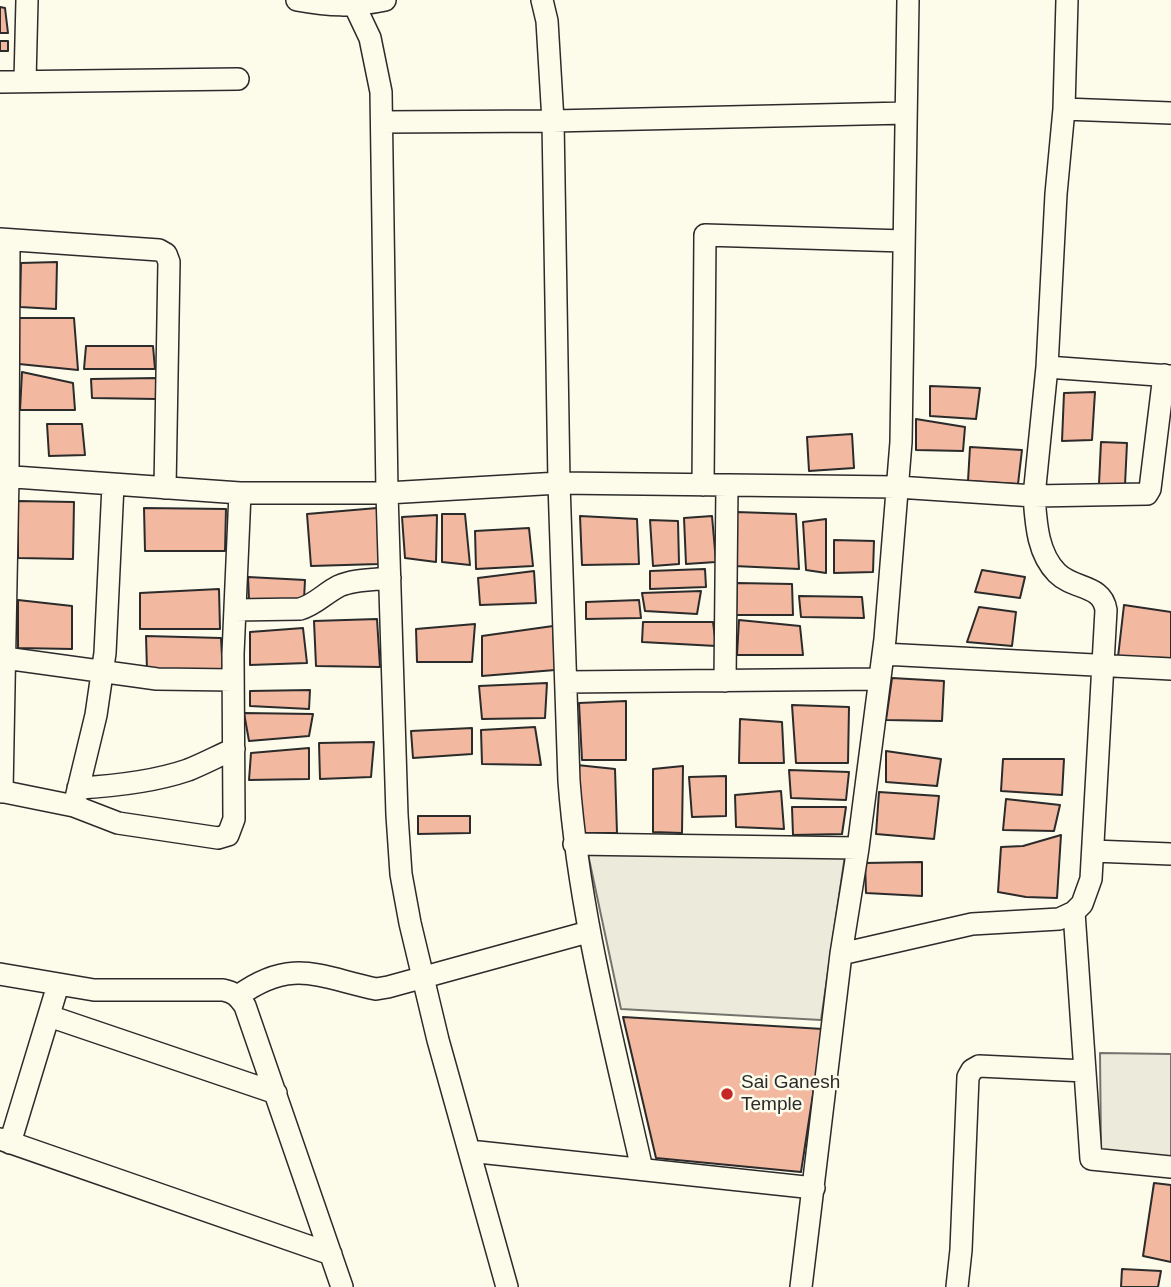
<!DOCTYPE html>
<html>
<head>
<meta charset="utf-8">
<style>
	body { margin:0 }
	canvas { display:block; background:#fdfbea }
</style>
</head>
<body>
<canvas width="1171" height="1287"></canvas>
<script>
const ctx = document.querySelector('canvas').getContext('2d');
ctx.lineJoin = 'round';
function paint(path, color) {
  ctx.fillStyle = color;
  ctx.fill(path, 'evenodd');
}
function trace(path, color, width, dash) {
  ctx.strokeStyle = color;
  ctx.lineWidth = width;
  ctx.lineCap = dash ? 'butt' : 'round';
  ctx.setLineDash(dash || []);
  ctx.stroke(path);
}
function drawText(font, color, halo, rows, align = 'center') {
  ctx.font = font + ' Helvetica,sans-serif';
  ctx.lineWidth = 5;
  ctx.setLineDash([]);
  ctx.textBaseline = 'middle';
  ctx.strokeStyle = halo;
  ctx.fillStyle = color;
  for (const [text, x, y, turn = 0] of rows) {
    ctx.save();
    ctx.translate(x, y);
    ctx.rotate((+turn || 0) * Math.PI / 180);
    ctx.textAlign = isNaN(turn) ? turn : align;
    if (halo) ctx.strokeText(text, 0, 0);
    ctx.fillText(text, 0, 0);
    ctx.restore();
  }
}
const green = new Path2D(`
	M588,854L845,855L821,1020L621,1009Z
	M1100,1053L1171,1054V1157L1101,1151Z`);
paint(green, '#ecebdb');
trace(green, '#74746e', 2);
const building = new Path2D(`
	M0,7L5,8L8,33H0Z
	M0,41H8V51H0Z
	M57,262L56,309L20,307L21,263Z
	M19,318H74L78,370L19,364Z
	M86,346H153L155,369H84Z
	M22,372L73,383L75,410H20Z
	M157,378L156,399L92,398L91,379Z
	M930,386L980,388L976,419L930,416Z
	M1095,392L1092,440L1062,441L1064,393Z
	M916,419L965,427L963,451L916,450Z
	M47,424H82L85,455L49,456Z
	M852,434L854,468L809,471L807,437Z
	M1101,442L1127,443L1125,485L1099,484Z
	M970,447L1022,450L1018,484L968,481Z
	M18,501L74,502L73,559L18,558Z
	M144,508L226,509L225,551H145Z
	M377,508L379,564L311,566L307,514Z
	M736,512L796,514L799,569L734,566Z
	M442,514H465L470,565L442,562Z
	M437,515L436,562L405,558L402,517Z
	M580,516L637,519L639,564L582,565Z
	M712,516L716,562L686,564L684,518Z
	M826,519V573L806,570L803,522Z
	M650,520L678,521L679,564L653,566Z
	M529,528L533,566L476,569L475,531Z
	M834,540L874,541L873,572L834,573Z
	M705,569L706,587L650,589V571Z
	M982,570L1025,577L1020,598L975,592Z
	M534,571L536,603L480,605L478,578Z
	M248,577L305,580L304,600H249Z
	M737,583L792,584L793,615H736Z
	M219,589L220,629H140V593Z
	M701,591L697,614L645,611L642,593Z
	M799,596L862,597L864,618L801,617Z
	M18,600L72,606V649L18,648Z
	M639,600L641,618L586,619V602Z
	M1124,605L1171,612V658L1118,657Z
	M979,607L1016,612L1012,646L967,642Z
	M377,619L380,667L316,666L314,621Z
	M739,620L800,626L803,655H737Z
	M643,622H713L716,646L642,642Z
	M475,624L472,662H417L416,629Z
	M553,626L555,670L482,676V636Z
	M303,628L307,663L250,665V632Z
	M146,636L221,638L223,674L147,671Z
	M892,678L944,681L942,721L886,720Z
	M547,683L545,718L482,719L479,686Z
	M310,690L309,709L250,706V691Z
	M626,701V760H582L579,703Z
	M792,705L849,707L848,763H796Z
	M244,713L313,714L309,736L249,741Z
	M740,719L782,722L784,763H739Z
	M535,727L541,765L482,764L481,730Z
	M472,728V754L413,758L411,731Z
	M374,742L371,777L320,779L319,743Z
	M309,748V779L249,780L251,753Z
	M886,751L941,759L937,786L886,782Z
	M1003,759H1064L1062,795L1001,791Z
	M577,765L615,769L617,833H583Z
	M683,766L682,833L653,832V769Z
	M789,770L849,772L846,800L791,798Z
	M726,776V816L692,817L689,777Z
	M781,791L784,829L736,827L735,795Z
	M879,792L939,796L934,839L876,834Z
	M1006,799L1060,805L1054,831L1003,830Z
	M792,807H846L842,834L793,835Z
	M418,816H470V833L418,834Z
	M1061,835L1057,898L1026,897L998,892L1001,847L1023,846Z
	M922,862V896L866,893L865,863Z
	M623,1017L823,1029L801,1172L656,1158Z
	M1154,1183L1171,1185V1262L1143,1256Z
	M1122,1269L1161,1271L1158,1287H1121Z`);
paint(building, '#f2b8a0');
trace(building, '#2b2b2b', 2);
const street = new Path2D(`
	M297,0C330,6 352,7 385,0
	M352,0L370,38L381,92L387,493L397,815L401,874L410,923L438,1040L507,1287
	M542,0L547,21L553,121L559,483L569,781C579,913 613,1040 642,1169
	M25,81L27,0
	M0,82L238,79
	M1064,109L1171,113
	M382,122L553,121L906,113
	M0,239L159,250L166,254L169,262L165,488
	M1047,367L1171,376
	M0,476L240,493H387L559,483L897,487L1034,496L1047,367L1056,194L1064,109L1067,0
	M703,485L705,235L904,241
	M235,610L300,609C315,605 325,593 339,586C354,579 373,580 390,578
	M883,654L1171,669
	M5,658L157,679L233,680
	M725,681L727,485
	M566,682L879,679
	M78,788C115,786 153,782 188,770C203,764 218,756 234,749
	M0,791L74,806L118,823L218,838L228,835L234,819L233,654L240,493
	M2,792L8,476L9,240
	M74,806L96,715L105,653L113,485
	M574,844L858,848
	M1093,851L1171,854
	M1074,912L1091,1159L1171,1167
	M841,954L972,924L1059,919L1074,912L1082,904L1091,879L1106,610C1102,584 1074,590 1057,573C1037,553 1036,522 1034,496L1147,494L1150,489L1164,375
	M0,974L94,990H223C234,992 238,996 245,1006L342,1287
	M238,996C292,957 319,977 376,989L388,987L588,932
	M49,1016L276,1093
	M0,1139L331,1254
	M10,1143L58,985
	M469,1151L814,1188
	M801,1287L841,954L858,848L885,639L901,442L908,0
	M957,1287L961,1250L968,1077L972,1070L979,1066L1085,1071`);
trace(street, '#2b2b2b', 24);
trace(street, '#fdfbea', 21);
for (const [x, y, r, color] of [
	[727,1094,7,"#c62828"]
]) {
  const dot = new Path2D();
  dot.arc(x, y, r, 0, 2 * Math.PI);
  ctx.fillStyle = color;
  ctx.fill(dot);
  trace(dot, '#fdfbea', 2.5);
}
drawText('19px', '#2b2b2b', '#fdfbea', [
	["Sai Ganesh",741,1083],
	["Temple",741,1105]
], 'left');
</script>
</body>
</html>
